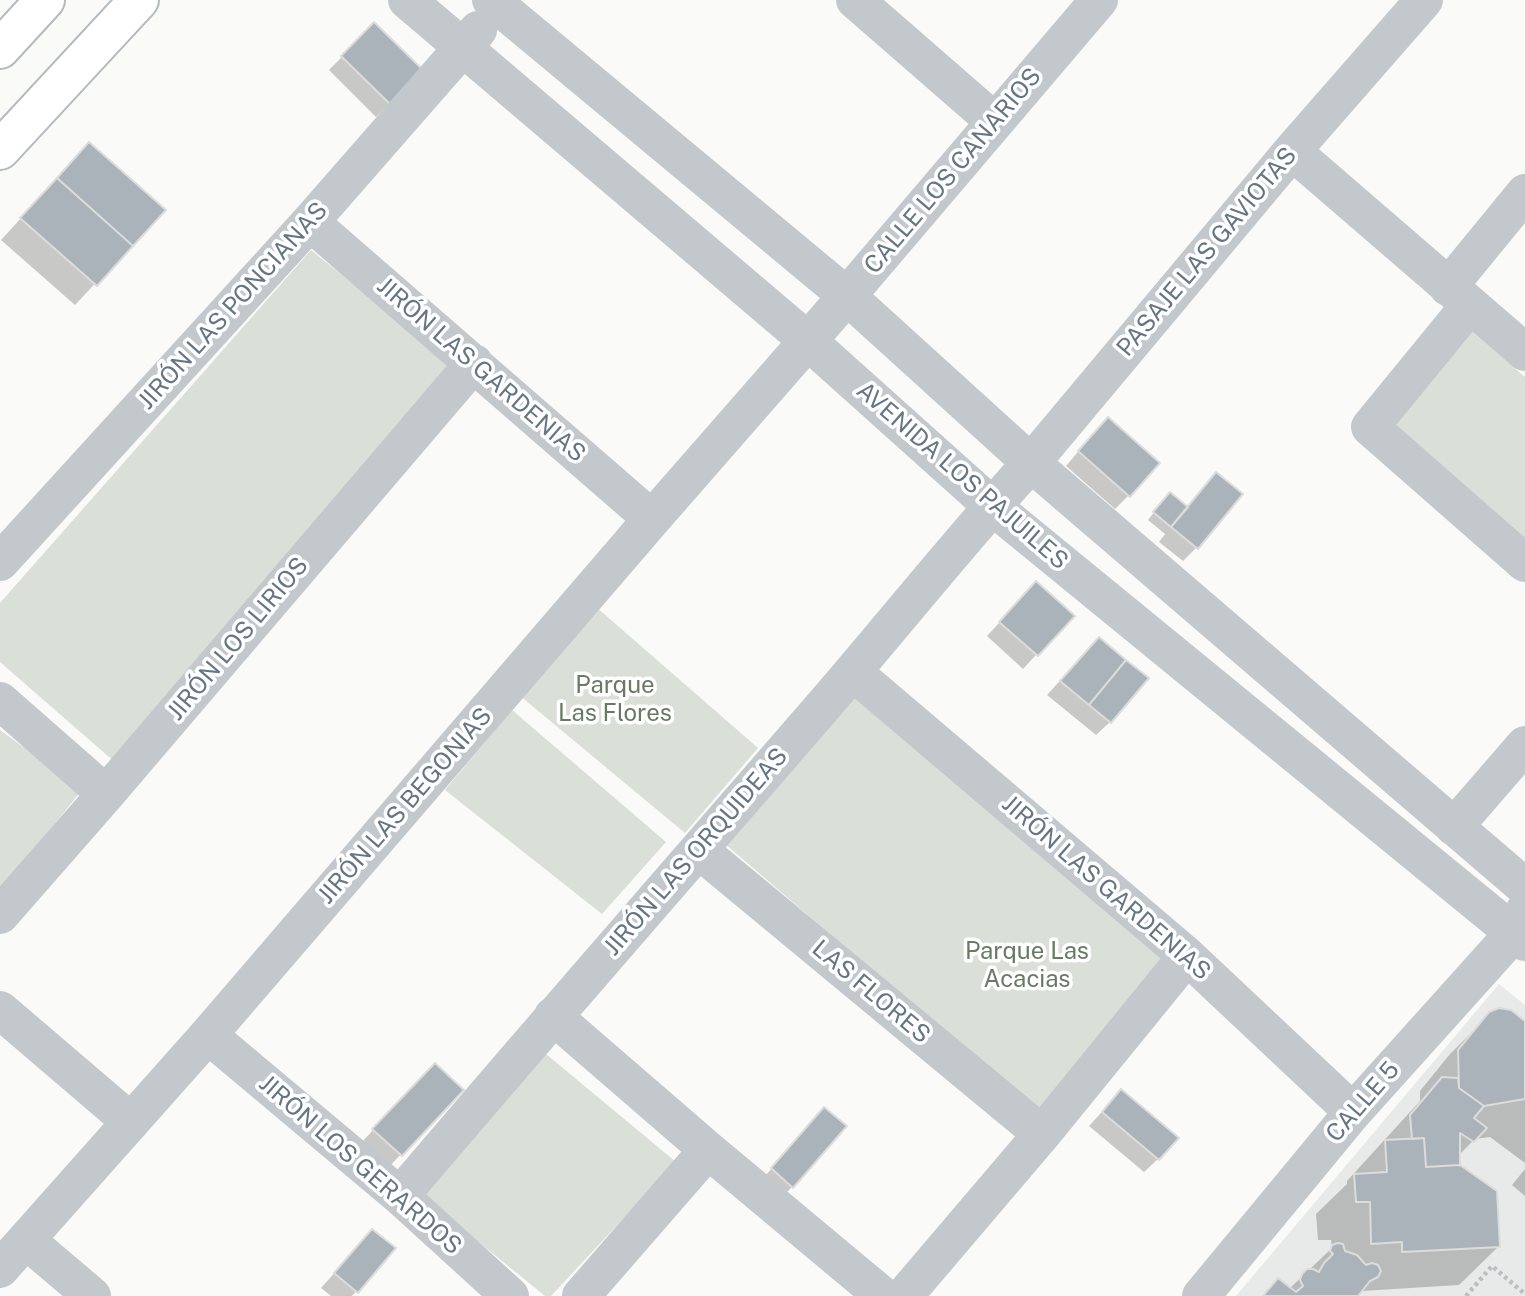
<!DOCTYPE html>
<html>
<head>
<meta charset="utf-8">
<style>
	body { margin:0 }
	canvas { display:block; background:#fafaf8 }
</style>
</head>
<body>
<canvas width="1525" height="1296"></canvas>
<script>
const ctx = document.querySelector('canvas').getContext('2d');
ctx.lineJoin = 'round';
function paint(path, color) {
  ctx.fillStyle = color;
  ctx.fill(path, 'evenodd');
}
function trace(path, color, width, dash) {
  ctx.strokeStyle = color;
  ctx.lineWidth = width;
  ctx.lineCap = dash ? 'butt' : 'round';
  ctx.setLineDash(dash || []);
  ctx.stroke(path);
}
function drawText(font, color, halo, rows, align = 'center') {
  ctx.font = font + ' "Public Sans",sans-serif';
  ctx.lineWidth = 7;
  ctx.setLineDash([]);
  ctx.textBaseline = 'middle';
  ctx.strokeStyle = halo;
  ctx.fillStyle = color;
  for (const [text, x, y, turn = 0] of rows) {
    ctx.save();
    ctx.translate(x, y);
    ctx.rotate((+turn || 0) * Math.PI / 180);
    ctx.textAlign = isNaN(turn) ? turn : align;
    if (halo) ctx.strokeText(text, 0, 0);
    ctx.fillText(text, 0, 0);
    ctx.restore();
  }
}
paint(new Path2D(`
	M1499,984L1525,1005V1296H1236Z`), '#e8e9e9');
paint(new Path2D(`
	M311,250L452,364L117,764L0,662V603Z
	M1471,331L1525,377V546L1391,431Z
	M595,606L758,748L685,833L519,695Z
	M853,685L1179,957L1043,1117L724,843Z
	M512,710L666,842L602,914L445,790Z
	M0,730L82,790L0,891Z
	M546,1054L676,1162L551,1296H545L416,1191Z`), '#dadfd7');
paint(new Path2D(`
	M374,24L422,72L376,117L329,70Z
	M89,144L164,210L75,305L1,240Z
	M1094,433L1129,495L1115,509L1066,466Z
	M1216,475L1196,548L1183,561L1159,542L1165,534L1148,520L1163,501L1186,508Z
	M1023,597L1072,616L1023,669L987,636Z
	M1085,653L1110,722L1096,735L1047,695Z
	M1490,1014L1525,1023V1163L1490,1137L1475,1139L1458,1156V1166L1498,1247L1459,1285L1362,1291L1357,1296H1262L1278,1280L1289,1289L1332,1248L1331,1240H1318L1316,1214L1347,1184V1181L1420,1101V1091L1450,1054Z
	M421,1079L462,1090L387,1169L360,1144Z
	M1121,1091L1158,1159L1144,1172L1089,1126Z
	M811,1123L792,1187L779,1200L759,1183Z
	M1525,1169V1196L1512,1185Z
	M372,1231L393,1248L352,1296H331L321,1288Z`), '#0003');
const building = new Path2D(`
	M374,22L425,72L391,105L341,56Z
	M89,142L166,210L133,246L57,178Z
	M57,178L133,246L97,286L20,218Z
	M1108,417L1160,463L1130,497L1078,451Z
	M1216,472L1243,494L1198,549L1171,527Z
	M1170,492L1188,507L1171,527L1153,512Z
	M1036,581L1075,616L1038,656L999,622Z
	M1099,637L1126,660L1089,705L1060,681Z
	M1126,660L1149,678L1111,723L1089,705Z
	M1499,1008L1511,1010L1525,1021V1099L1484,1106L1459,1088L1458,1050L1489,1012Z
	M435,1063L464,1090L402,1156L372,1129Z
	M1442,1077L1458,1078L1459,1088L1484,1106L1474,1118L1487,1128L1474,1142L1460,1133V1165L1426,1167L1424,1138L1412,1139L1410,1115Z
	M1121,1089L1179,1138L1159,1160L1102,1112Z
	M824,1107L847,1126L793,1188L771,1168Z
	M1424,1138L1426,1167L1460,1165L1497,1191L1500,1247L1402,1252V1242L1371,1244L1370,1202H1356L1354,1174L1387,1172L1385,1140Z
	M372,1229L396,1248L358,1293L334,1273Z
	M1338,1243L1343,1244L1345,1251L1357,1255L1366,1265L1372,1263L1378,1265L1381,1271L1378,1277L1370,1281L1358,1296H1263L1278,1278L1296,1292L1303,1286L1300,1280L1302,1274L1307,1269H1313L1319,1272L1324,1263L1333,1254L1330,1251L1332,1245Z`);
paint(building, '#aab3b9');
trace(building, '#dcdcda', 2);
const major = new Path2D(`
	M0,49L45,0
	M0,150L139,0`);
trace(major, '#b5babe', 42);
trace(new Path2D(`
	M1466,1296L1492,1266L1525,1294`), '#bbbfc2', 4.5, [3.5, 3.5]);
trace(new Path2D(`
	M407,0L808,341L992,506L1525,942
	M491,0L847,296L1031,463L1525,887
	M855,0L994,121
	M1292,151L1525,352
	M310,222L652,519
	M1448,287L1525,193
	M1469,306L1370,427L1525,563
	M0,562L310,222L478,30
	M853,672L1187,956L1353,1112
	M0,701L106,794
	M1454,827L1525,745
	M699,850L1042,1134
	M0,915L106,794L474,363
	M0,1010L131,1122
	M553,1016L708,1150L883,1296
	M208,1035L400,1196L510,1296
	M400,1196C540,1031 683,868 825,704C894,624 960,541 1031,463L1292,151L1424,0
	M26,1240L92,1296
	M0,1269L208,1035L652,519L847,296L1099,0
	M581,1296L708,1150
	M904,1296L1042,1134L1187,956
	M1201,1296L1353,1112L1514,933L1525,910`), '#c3c8cc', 38);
trace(major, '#fff', 38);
drawText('24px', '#657683', '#fff', [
	["CALLE LOS CANARIOS",953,171,-50],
	["PASAJE LAS GAVIOTAS",1207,252,-50],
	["JIRÓN LAS PONCIANAS",233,306,-48],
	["JIRÓN LAS GARDENIAS",481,370,41],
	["AVENIDA LOS PAJUILES",962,476,41],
	["JIRÓN LOS LIRIOS",238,639,-50],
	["JIRÓN LAS BEGONIAS",405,806,-49],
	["JIRÓN LAS ORQUIDEAS",696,852,-49],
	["JIRÓN LAS GARDENIAS",1106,888,41],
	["LAS FLORES",871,992,40],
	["CALLE 5",1363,1102,-49],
	["JIRÓN LOS GERARDOS",360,1165,41]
]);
drawText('24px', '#687a64', '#fff', [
	["Parque",615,686],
	["Las Flores",615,714],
	["Parque Las",1027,952],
	["Acacias",1027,980]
]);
</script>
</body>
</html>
